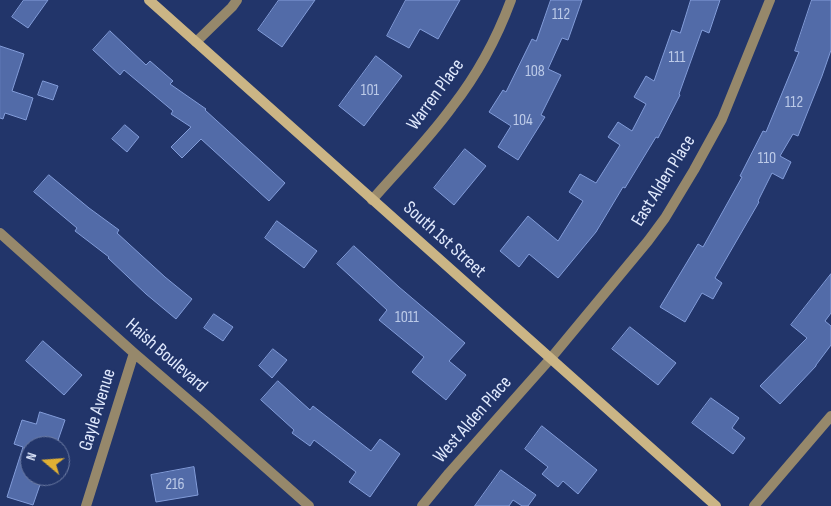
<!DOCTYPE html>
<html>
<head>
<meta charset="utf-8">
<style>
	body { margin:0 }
	#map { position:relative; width:831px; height:506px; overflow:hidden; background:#22356a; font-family:"Sofia Sans Condensed",sans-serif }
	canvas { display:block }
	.north { position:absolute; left:20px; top:436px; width:50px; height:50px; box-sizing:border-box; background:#22356a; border:1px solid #6e7da5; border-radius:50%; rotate:288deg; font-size:14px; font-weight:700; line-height:20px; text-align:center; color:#e0e9fd }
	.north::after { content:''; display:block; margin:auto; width:18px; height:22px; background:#e0b034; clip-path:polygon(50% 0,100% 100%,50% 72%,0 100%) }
</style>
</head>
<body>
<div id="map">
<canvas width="831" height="506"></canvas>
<div class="north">N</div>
</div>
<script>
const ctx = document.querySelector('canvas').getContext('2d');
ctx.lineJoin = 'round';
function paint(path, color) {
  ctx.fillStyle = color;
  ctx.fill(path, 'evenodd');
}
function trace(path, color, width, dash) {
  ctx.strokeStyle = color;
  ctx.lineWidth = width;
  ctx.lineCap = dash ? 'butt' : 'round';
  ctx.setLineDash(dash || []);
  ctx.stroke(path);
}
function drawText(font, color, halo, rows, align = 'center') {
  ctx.font = font + ' "Sofia Sans Condensed",sans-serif';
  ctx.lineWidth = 4;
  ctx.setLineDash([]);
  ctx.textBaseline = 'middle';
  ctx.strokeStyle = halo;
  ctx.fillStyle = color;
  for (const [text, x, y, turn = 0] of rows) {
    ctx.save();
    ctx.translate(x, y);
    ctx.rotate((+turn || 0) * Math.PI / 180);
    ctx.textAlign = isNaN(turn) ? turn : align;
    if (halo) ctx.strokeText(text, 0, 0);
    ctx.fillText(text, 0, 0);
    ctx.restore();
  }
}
const building = new Path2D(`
	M24,0H48L28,28L12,17Z
	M279,0H315L282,47L258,30Z
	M406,0H460L438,39L420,29L409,48L387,36Z
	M551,0H582L568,40L562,38L548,69L561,75L541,115L545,117L518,160L498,147L511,126L489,112L503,90L506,92L532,39L536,41Z
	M691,0H720L709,33L702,30L679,94L680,95L658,138L656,137L625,188L623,187L596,232L558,278L529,254L519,267L500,251L528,216L558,241L583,201L569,192L580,174L596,183L620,145L608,137L618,122L632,131L646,104L634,97L646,76L654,81L672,30L680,33Z
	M812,0H831V50L822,76L798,136L793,134L780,156L791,162L783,179L772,173L758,201L759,202L715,278L722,283L713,299L702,293L685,322L660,307L698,244L703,247L742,177L740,176L763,131L766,132L799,52L795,51Z
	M110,31L146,65L150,61L173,81L170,84L206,109L205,110L285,183L269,201L201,139L182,158L171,147L191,127L171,114L173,111L124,70L120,75L93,50Z
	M0,46L24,54L12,91L33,98L26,120L5,113L3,119L0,118Z
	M376,56L402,76L364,126L339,106Z
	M43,81L58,86L53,100L38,95Z
	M125,125L139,137L127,152L112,139Z
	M465,149L486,166L454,205L434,188Z
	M49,175L89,208L119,230L117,233L165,277L192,299L176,319L146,294L108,258L109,257L75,231L77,228L34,192Z
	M277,221L317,251L304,268L265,238Z
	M354,246L399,287L465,343L449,361L466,375L446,400L412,372L424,357L379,320L387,310L337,264Z
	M831,274V313L825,321L831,326V345L816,365V366L780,404L760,386L807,338L791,325Z
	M214,314L233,327L223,341L204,328Z
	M630,327L676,363L658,385L612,349Z
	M43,341L82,375L64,395L26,361Z
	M273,349L287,360L272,378L259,366Z
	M278,381L310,410L313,406L371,451L380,439L400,454L370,497L349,482L356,472L314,440L310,446L292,433L294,430L261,400Z
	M711,398L739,418L732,428L745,438L733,454L692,423Z
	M40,412L65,420L56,446H30V476H43L33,505L7,497L23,447L14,444L22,420L36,424Z
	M542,426L597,470L578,494L563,481L558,487L542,474L548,467L525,449Z
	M194,467L198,495L156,502L151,475Z
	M501,470L536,495L528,506H522L513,500L509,506H475Z`);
paint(building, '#526ba8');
trace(building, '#829cd9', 1);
trace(new Path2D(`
	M196,42L232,7L237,0
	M372,200C399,169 428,140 452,107C477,75 497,38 511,0
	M0,233L134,353L206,415L309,506
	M86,506L134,353
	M422,506L449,473L551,358L648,241L665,218L694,170L722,119L770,0
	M754,506L831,416`), '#96886b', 10);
trace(new Path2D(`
	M149,0L716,506`), '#cbb585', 10);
drawText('16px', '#bccae8', null, [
	["112",561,15],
	["111",677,58],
	["108",535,72],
	["101",370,91],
	["112",794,103],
	["104",523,121],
	["110",767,159],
	["1011",407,318],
	["216",175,485]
]);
drawText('19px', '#e0e9fd', '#22356a', [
	["Warren Place",436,95,-54],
	["East Alden Place",664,181,-58],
	["South 1st Street",444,240,42],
	["Haish Boulevard",166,356,41],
	["Gayle Avenue",98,410,-73],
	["West Alden Place",473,420,-49]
]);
</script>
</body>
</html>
